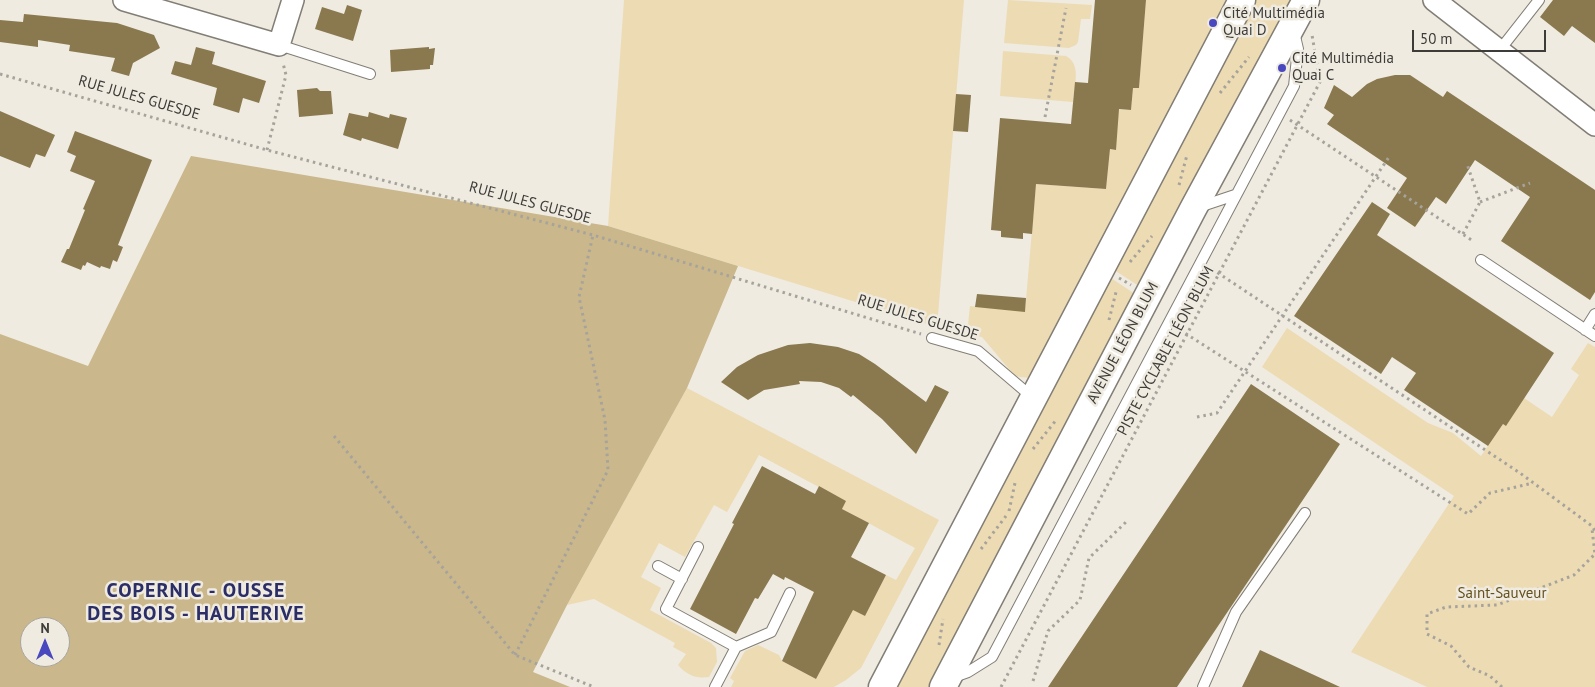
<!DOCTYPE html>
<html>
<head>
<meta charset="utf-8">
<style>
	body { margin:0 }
	#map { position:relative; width:1595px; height:687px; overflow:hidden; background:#efebe1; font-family:"PT Sans",sans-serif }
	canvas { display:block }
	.north { position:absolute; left:20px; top:617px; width:50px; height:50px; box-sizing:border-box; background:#efebe1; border:1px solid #a8a59d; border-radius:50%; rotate:0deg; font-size:14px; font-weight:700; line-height:20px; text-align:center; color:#3d3c38 }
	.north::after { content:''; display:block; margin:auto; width:18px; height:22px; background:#4a48be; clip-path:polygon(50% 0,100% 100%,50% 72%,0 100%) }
	.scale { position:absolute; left:1412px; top:30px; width:134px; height:22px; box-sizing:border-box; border:2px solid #3d3c38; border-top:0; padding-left:6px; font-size:15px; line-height:18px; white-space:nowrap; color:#3d3c38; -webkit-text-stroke:4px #efebe1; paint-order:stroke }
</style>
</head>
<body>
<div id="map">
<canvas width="1595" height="687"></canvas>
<div class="north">N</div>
<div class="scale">50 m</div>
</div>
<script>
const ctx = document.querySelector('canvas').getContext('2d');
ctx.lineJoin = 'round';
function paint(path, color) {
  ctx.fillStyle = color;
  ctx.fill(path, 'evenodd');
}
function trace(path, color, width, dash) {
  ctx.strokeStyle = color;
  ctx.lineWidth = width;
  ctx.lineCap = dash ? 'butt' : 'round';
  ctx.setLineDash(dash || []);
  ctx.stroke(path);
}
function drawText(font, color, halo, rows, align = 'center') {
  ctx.font = font + ' "PT Sans",sans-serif';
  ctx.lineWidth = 5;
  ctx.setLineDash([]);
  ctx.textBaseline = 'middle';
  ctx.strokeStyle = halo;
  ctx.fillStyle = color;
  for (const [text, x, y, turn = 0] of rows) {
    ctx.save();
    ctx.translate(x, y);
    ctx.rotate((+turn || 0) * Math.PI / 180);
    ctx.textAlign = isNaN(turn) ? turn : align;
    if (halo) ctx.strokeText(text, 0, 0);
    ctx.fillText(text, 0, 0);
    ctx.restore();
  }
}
paint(new Path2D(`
	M624,0H964L937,327L608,226Z
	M1008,0L1092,5L1090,19H1081L1078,42L1076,45L1069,48L1004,43Z
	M1146,0H1229L1035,378C1027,378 1021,378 1014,375L982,337L967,334L970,306L1025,311L1036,184L1106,189L1110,149L1115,150L1113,109L1131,110L1133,88H1139Z
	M1252,0H1294L1142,288L1111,268Z
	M1003,51L1066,56C1082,64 1074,87 1073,102L1000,96Z
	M1105,274L1138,296L934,687H890Z
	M1287,328L1428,423L1453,433L1481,456L1503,424L1506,425L1524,398L1552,417L1579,375L1571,369L1588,343L1595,347V687H1427L1351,652L1454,496L1262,367Z
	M687,388L939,520L861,668L846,680L834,687H731L734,681L730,678L745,651L758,645L779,655L782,661L816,679L843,628L850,608L865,616L886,575L896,580L915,548L842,509L845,501L759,455L727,512L714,505L685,557L659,543L641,577L661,588L650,610L711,643L716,648L717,662L709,677C695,679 687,675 678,665L686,654L673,647L675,643L594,599L567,605Z`), '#eddbb3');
paint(new Path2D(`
	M191,156L608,226L738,266L687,388L567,605L533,672L570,687H0V334L88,366ZM30,627H60V657H30Z`), '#cab78b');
paint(new Path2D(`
	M1095,0H1146L1139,88H1133L1131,110L1119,109L1116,150L1110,149L1106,189L1036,184L1032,234L1023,233V239L1001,237V231L991,230L1000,118L1071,124L1075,82L1088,83Z
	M1553,0H1595V43L1572,26L1564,36L1540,17Z
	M347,5L362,10L353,41L315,29L322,7L344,14Z
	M24,14L117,23L154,35L160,48L133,63L129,76L111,71L115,58L69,51L70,45L38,40V47L0,42V20L23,22Z
	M196,47L215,52L212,64L266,81L259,103L243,98L239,113L213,105L217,88L171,74L175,61L191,65Z
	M429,47V49L435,48L433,65H430V69L391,72L390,50Z
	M1395,75H1410L1443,97L1447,91L1595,190V292L1590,300L1501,241L1530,197L1475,160L1446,204L1436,197L1415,227L1387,208L1407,178L1327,124L1334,115L1324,108L1334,85L1352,97L1367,84L1377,79Z
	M317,88L320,91H331L333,114L299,117L297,90Z
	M956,94L971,95L968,132L953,131Z
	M0,111L55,135L45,157L36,154L30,168L0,156Z
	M369,112L389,118L390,114L407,118L398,149L362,138L361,141L343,135L349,113L368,117Z
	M75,131L152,160L118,245L123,247L117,262L113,260L110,269L101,266L100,268L87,262L85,266L83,265L81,270L61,262L67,249H69L85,210L83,209L95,181L70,171L76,156L67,152Z
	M1372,202L1390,214L1377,235L1554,353L1506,426L1503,424L1488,446L1404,390L1416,373L1392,357L1381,374L1294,316Z
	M977,294L1026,298L1025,312L975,307Z
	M810,343L838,347L859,354L875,364L926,402L935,385L949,392L916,454L882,419L853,395L851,397L839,388L821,382L799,381L800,384L764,390L748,400L721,382L737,367L758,355L788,345Z
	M1251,384L1340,444L1319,476L1177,687H1048Z
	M762,466L815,494L819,486L846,501L842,509L869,523L851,557L886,575L865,616L853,610L816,679L782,661L814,592L785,577L784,580L773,574L758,599L755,598L736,634L690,609L734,524L732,523Z
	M1260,650L1273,656L1340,687H1242Z`), '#8a794f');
const service = new Path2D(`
	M279,45L370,74
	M1499,51L1539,0
	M1199,207L1235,195
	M1481,260L1595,336
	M1585,330L1595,314
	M932,338L978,351L1032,397
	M698,547L666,609L736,647
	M658,566L682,579
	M954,677L968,672L992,657L1294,86L1298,49L1294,32
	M715,687L736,647L771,632L790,593
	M1203,687L1236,612L1305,513`);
const minor = new Path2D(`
	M124,0L279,45L293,0
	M1434,0L1595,125`);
const tertiary = new Path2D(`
	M882,687L1242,0
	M943,687L1193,209L1306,0`);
trace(service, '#827e75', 12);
trace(minor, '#827e75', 24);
trace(tertiary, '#827e75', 29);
trace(new Path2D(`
	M0,74L267,150L593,235L921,334
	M1220,93L1249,57
	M1045,117L1066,8
	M1290,120L1473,241
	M267,150L286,75L283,63
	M1179,185L1187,155
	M1480,202L1530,183
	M1463,234L1480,202L1467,164
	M1130,262L1152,236
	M1212,269L1520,473L1592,526L1595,531
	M1119,278L1131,285
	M1109,320L1116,292
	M1180,330L1468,514L1490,493L1533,483
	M1197,417L1217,413L1389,157
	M334,436L515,655L594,687
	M1033,449L1057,419
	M1009,511L1015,483
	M981,549L1006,516
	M939,645L943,619
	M515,655L608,470L605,420L579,297L593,235
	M1033,681L1048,631L1080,600L1089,558L1126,522
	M1001,687L1320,82L1312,35
	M1502,687L1490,676L1469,667L1451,646L1427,634V614L1446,607L1497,605L1574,575L1595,554L1592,529`), '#a6a39c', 3, [2.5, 4]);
trace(service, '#fff', 10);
trace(minor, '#fff', 21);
trace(tertiary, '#fff', 26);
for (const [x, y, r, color] of [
	[1213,23,5,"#4a48be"],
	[1282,68,5,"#4a48be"]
]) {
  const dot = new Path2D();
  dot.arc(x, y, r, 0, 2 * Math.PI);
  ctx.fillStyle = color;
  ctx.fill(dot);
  trace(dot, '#efebe1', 2);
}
drawText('15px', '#3d3c38', '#efebe1', [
	["Cité Multimédia",1223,14],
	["Quai D",1223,31],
	["Cité Multimédia",1292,59],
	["Quai C",1292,76]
], 'left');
drawText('15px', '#3d3c38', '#efebe1', [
	["RUE JULES GUESDE",139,98,16],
	["RUE JULES GUESDE",530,203,15],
	["RUE JULES GUESDE",918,318,17],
	["AVENUE LÉON BLUM",1123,343,-62],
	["PISTE CYCLABLE LÉON BLUM",1166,351,-62]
]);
drawText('15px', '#65511c', '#efebe1', [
	["Saint-Sauveur",1502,594]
]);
ctx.letterSpacing = '1px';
drawText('bold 20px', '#2b2d67', '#efebe1', [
	["COPERNIC - OUSSE",196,591],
	["DES BOIS - HAUTERIVE",196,614]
]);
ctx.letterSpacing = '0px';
</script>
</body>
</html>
